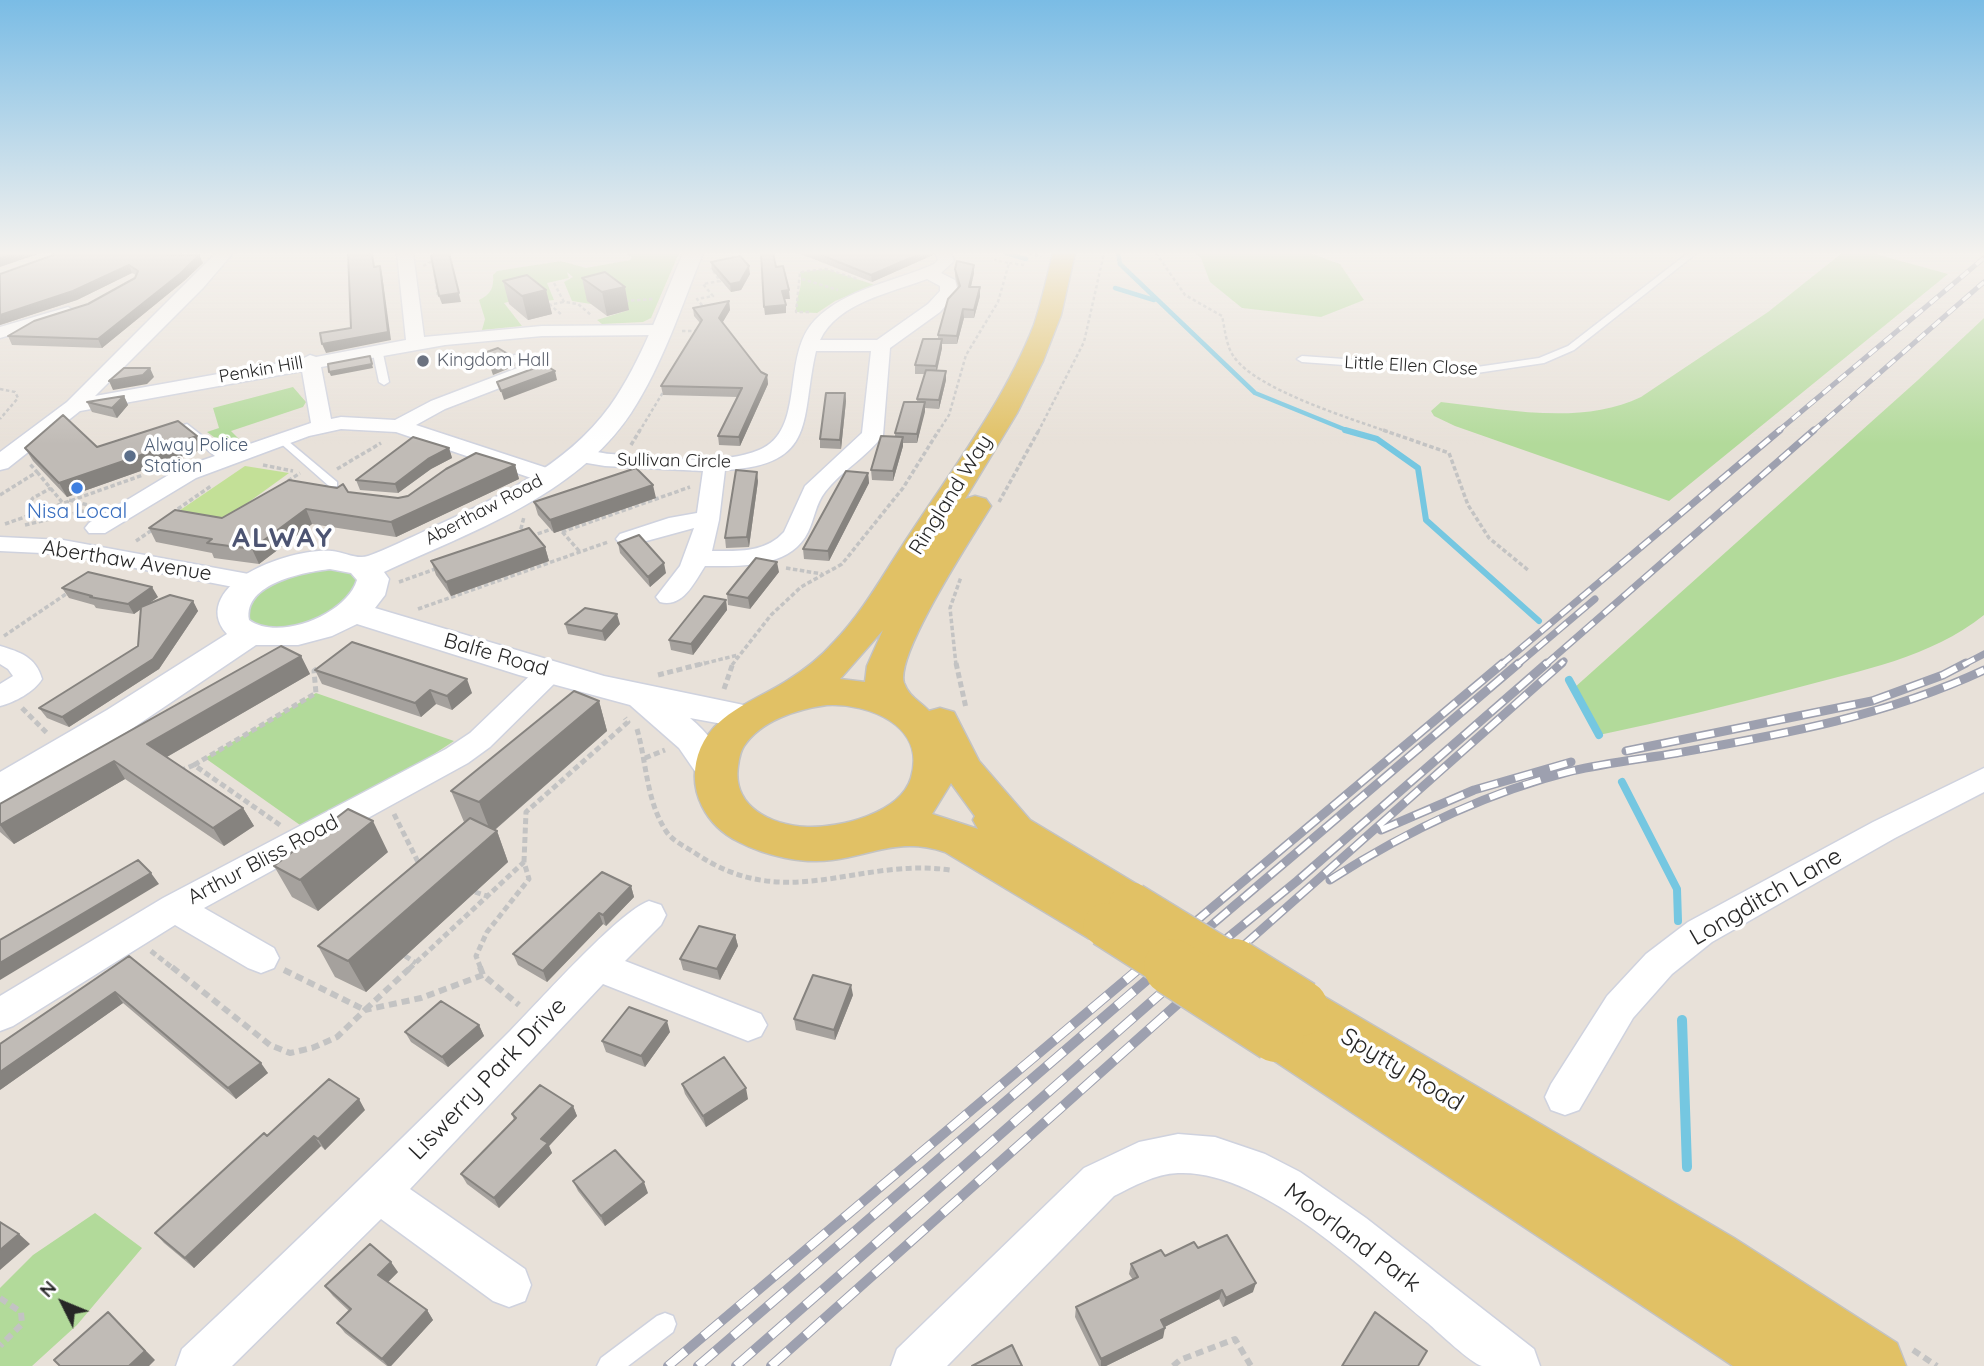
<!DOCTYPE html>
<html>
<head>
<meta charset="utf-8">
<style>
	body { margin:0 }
	#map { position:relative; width:1984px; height:1366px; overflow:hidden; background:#e8e1d9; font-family:Quicksand,sans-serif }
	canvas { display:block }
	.north { position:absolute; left:28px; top:1268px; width:70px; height:70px; -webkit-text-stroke:5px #fff; paint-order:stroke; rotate:313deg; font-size:19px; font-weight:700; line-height:28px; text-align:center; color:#272727 }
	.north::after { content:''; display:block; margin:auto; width:24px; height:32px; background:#272727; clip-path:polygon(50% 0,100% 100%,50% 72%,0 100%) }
</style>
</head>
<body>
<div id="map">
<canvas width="1984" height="1366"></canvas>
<div class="north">N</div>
</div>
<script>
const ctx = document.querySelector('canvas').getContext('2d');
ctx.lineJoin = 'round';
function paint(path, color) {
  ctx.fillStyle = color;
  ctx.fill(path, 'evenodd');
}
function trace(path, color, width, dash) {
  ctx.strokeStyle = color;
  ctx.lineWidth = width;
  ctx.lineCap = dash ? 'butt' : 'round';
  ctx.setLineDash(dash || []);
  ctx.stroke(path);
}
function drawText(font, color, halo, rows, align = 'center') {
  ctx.font = font + ' Quicksand,sans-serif';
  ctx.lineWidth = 7;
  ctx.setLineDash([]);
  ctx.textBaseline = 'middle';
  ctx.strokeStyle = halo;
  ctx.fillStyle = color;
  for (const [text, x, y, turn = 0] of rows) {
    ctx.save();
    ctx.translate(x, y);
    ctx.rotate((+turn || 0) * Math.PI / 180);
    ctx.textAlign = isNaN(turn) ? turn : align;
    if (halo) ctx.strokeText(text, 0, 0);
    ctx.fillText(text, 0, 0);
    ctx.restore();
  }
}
paint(new Path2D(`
	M628,253H679L651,318L643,322L602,324L597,320L629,310L572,301L564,282L573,277L567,272L569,278L547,283L554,300L544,301L537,295L504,303L522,326L482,330L485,319L479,300C491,294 494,288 493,275L497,271L561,261L586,268L630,260L632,258Z
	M1195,253H1310L1340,264L1364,300L1321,317L1242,308L1210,282L1201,258Z
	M1842,253H1872L1948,274L1669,501L1455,426L1434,416L1431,411L1441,402C1505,409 1581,426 1641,397L1768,312Z
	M826,269L875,285L835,301L817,313L796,312C795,297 804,287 800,272Z
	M1984,318V615C1930,658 1862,670 1796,688C1731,705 1665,721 1599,735L1574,688L1918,380Z
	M293,387L306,402L303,407L231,431L240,440L225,445L207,432L219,428L213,408Z
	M325,567C338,570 353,569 359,583L356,597C325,616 283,645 248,618V603L272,581Z
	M316,693L454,741L408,771L300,825L205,758Z
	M95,1213L142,1248L77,1325L32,1366H0V1288L33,1255Z`), '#b2da9a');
paint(new Path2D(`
	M245,466L289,473L217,525L170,517Z`), '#c3e097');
trace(new Path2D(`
	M1006,253L1026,259
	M1118,253L1120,264L1255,393L1351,432
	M1115,288L1154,300`), '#75c7e1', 4.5);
trace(new Path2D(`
	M1345,430L1377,439L1418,468L1426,520L1539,621`), '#75c7e1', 6);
trace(new Path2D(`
	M1569,680L1599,735
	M1622,782L1677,889L1678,921`), '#75c7e1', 8);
trace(new Path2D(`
	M1682,1020L1687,1167`), '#75c7e1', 10);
const service = new Path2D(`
	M1688,253H1697L1574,350L1544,363L1470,374L1302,362L1297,359L1302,356L1470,368L1539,358L1568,346Z
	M377,346L382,349L389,382L384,385L379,382L372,349Z
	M187,424L229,457V461H221L185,431L169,434L164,431Z
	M282,436L337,482V486H329L278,441V437Z
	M665,1313L673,1316L676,1324L673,1332L628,1366H597L601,1358L657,1316Z`);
const minor = new Path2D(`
	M216,253H233L203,288L95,396L302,359L310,355L316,357L406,340L397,253H413L424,337L542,326L659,325L668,330L659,335L542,336L445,345L321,367L331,419L341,417L395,420L431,401L520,367L511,359L514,355H528L542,367L536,374L445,409L416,425L556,471L559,476L556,481H540L396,432L341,429L309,436L196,478L105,533H89L85,528L89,523L180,468L311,423L302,371L80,411L8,468L0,470V452L67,402Z
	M935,253H951L954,261L941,273L955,280L958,292L940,312L890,348L883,435C867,457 841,471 825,492C816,503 814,520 808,532C790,569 739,566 705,566C694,583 683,608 660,602L656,597L680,566L694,528L628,546L620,544L616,539L620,534L669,518L697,513L703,471L605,466L569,460L566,455L569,450C582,447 598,453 611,454C654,457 719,467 759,450C807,430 780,356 815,320C846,288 895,282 934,264L938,260ZM927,279L940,286V291L928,304L877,340H820C838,302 891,293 927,279ZM816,351H871L862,433L805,486L784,532C765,553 738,551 712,551L719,520L725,470C819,465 800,418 816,351Z
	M68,307L77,312L74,316L0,338V327Z
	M0,537L63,540L254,575L263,578L267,583L263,588L254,591L63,554L0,551Z
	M0,646C20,652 36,657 42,679C34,692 15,702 0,706V684L13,676L8,669L0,664Z
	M551,662L561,665L565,671L561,677L490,747L468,763L204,908L274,948L279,958L274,968L261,973L248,968L175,925L13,1026L0,1031V996L163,898L446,749L470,733L541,665Z
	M1984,768V792L1895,838L1712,942L1672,974L1633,1018L1579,1110L1565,1115L1551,1110L1545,1097L1551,1084L1607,996L1646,954L1688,922L1873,822Z
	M649,901L661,905L666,915L661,925L625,961L761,1014L767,1025L761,1036L748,1041L603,984L410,1189L525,1269L531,1285L525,1301L509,1307L493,1301L381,1219L232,1366H176L182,1349C293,1245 402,1139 510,1031C538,1003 618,912 649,901Z
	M1178,1134L1215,1137L1265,1154L1300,1172L1366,1218L1534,1349L1540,1366C1523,1366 1499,1366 1482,1366C1472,1364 1438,1332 1428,1323C1365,1272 1262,1169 1178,1173C1155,1174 1134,1186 1114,1196L947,1366H891L897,1349L1084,1168L1139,1142Z`);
const tertiary = new Path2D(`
	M683,253H703C681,307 663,364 631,413C576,496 470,532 384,572L389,579L385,595L375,608L604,676L763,709L768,717L763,725L750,729L690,718C708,733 721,751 733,771L727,780L714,784L701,780L679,748L630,705L519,675L357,624L332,636L298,645H256L133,728L14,800L0,804V772L107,710L227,634C205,610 225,585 250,572C271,560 307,549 332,551C343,552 358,560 368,556C388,549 407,539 427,530C493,500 566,467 610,406C642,361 661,304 683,253ZM330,569L351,573L357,580C347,614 279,642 249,620C243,583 305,572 330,569Z`);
const primary = new Path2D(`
	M1053,253H1075L1061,315L1043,361L1017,413L965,499L975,496L986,499L991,506C973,536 895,654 904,683C909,697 920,701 929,711L940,708L954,712L979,761L1030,820L1148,891L1154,904L1148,917L1131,922L1127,921L1129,925L1122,938L1105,944L1088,938L945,852C900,837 875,854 832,860C802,864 766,856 739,842C706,826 687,791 698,755C711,714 753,702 785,682C803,671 820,658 834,642C865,610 885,571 910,534C954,467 1005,400 1034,325C1042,301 1047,277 1053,253ZM883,630L867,666L865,682L840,679ZM827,705C868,703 927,725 911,778C900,814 839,828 807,827C771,825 732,807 738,766C739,759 740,752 744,746C761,720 798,709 827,705ZM951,783L975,816L973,820L978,829L932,814Z
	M1300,986L1318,993L1734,1238L1897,1343L1906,1366H1733L1258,1050L1250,1034L1258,1018L1276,1012L1275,1008L1282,993Z`);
trace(service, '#cfd2de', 3);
trace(minor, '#cfd2de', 3);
trace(tertiary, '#cfd2de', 3);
trace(primary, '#c3c3c3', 3);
trace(new Path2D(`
	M628,253L632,258
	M1029,253L1041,257
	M1156,253L1185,295L1222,316C1225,329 1226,346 1234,357C1257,390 1350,418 1388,432
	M433,262L438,297
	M1009,263L1024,265
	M423,266L447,253
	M802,279L838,290
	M554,283L564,302L578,304L591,315
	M625,301L654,299
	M549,304L562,315
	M548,305L564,302
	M706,310L697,299L713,296L703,284L720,281L711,268
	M809,312H796L800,272L826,269L857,279
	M682,331H700
	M0,389L15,392L18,398L0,419
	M639,432L665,389
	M938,432L949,415L966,355L998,302L1009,263L994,260
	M1038,432L1084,342L1104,253`), '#c3c3c3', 2.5, [3.5, 2.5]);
trace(new Path2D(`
	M1383,430L1449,453L1468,505L1489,538L1528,570
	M631,445L640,430
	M263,465L293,471
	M337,469L381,443
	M37,472L62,502
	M288,481L300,473
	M0,495L37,472L29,463
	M69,500L95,507
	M999,502L1039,430
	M30,513L27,506L33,498L51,488
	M172,513L211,486
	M5,524L143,475
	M25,525L84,511
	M562,532L690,487
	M519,536L524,517
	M531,536L558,527L580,552
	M136,541L155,528
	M786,568L822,574
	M399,582L438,568
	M418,609L608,542
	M4,636L69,592
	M698,665L738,655
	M732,665L771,615L801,587L842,564L903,488L939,430
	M956,665L950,608L961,577`), '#c3c3c3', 3.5, [4.5, 2.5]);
trace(new Path2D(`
	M956,663L966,708
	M658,675L705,663
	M724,689L733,663
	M22,708L48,734
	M637,729C647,764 646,800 666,831C671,840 686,847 695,853C786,915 856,857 950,870
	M645,758L665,750
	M194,765L316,693L314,671L319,667
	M180,771L194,765L280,825
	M394,814L420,866
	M524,862L526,812L628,722L625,718
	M475,892L487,896
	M151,951L174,969
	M405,956L416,963
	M409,969L524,862L529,879L487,932L476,956L481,969`), '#c3c3c3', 5, [6, 3.5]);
trace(new Path2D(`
	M172,967L270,1045L290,1053L312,1048L337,1037L365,1010L421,998L483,975
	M480,967L483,975L519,1005
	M284,970L365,1010L411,967
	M0,1298L21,1312L22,1324L0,1346
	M1913,1350L1937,1366
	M1173,1366L1180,1360L1235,1339L1251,1366`), '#c3c3c3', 6, [8, 5]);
paint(service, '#fff');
paint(minor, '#fff');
paint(tertiary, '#fff');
paint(primary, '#e1c165');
const railFar3 = new Path2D(`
	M1777,432L1984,258
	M1812,432L1984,282`);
const railFar2 = new Path2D(`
	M1501,665L1780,430
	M1517,665L1595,599
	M1545,665L1814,430
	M1560,665L1564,661
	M1963,665L1984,654`);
const railFar1 = new Path2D(`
	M1626,751L1872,701L1943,675L1966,663
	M1381,830L1474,790L1571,762
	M1330,880C1405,832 1485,793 1572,771C1606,763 1642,759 1677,753C1783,734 1886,716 1984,670
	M1139,969L1503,663
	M1160,969L1519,663
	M1189,969L1297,881L1547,663
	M1217,969L1562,663`);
const rail = new Path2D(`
	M668,1366L1141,967
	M698,1366L1162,967
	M736,1366L1191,967
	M771,1366L1219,967`);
trace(railFar3, '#9da0af', 5);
trace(railFar2, '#9da0af', 7);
trace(railFar1, '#9da0af', 9);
trace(rail, '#9da0af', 10);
trace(railFar3, '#fff', 3.5, [10]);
trace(railFar2, '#fff', 4.5, [13]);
trace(railFar1, '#fff', 6, [18]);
trace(rail, '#fff', 8, [23]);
const primaryBridgeFar1 = new Path2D(`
	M1131,904L1237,969
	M1105,925L1174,969`);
const primaryBridge = new Path2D(`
	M1172,967L1276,1034
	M1234,967L1300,1008`);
trace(primaryBridgeFar1, '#c3c3c3', 46, []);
trace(primaryBridge, '#c3c3c3', 59, []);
trace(primaryBridgeFar1, '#e1c165', 43);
trace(primaryBridge, '#e1c165', 56);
paint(new Path2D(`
	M59,253H182L180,255H199L203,263L184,281L102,348L12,345L8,336L88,304L135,278L136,275L132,273L77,300L0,325V274Z
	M798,253H933V255L872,282Z
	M711,262L750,274L741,290L731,292L712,270Z
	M974,265V273L971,287L980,296L974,318H964L957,344H942V348L937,371H946V380L939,409L925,408L917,443H903V446L893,481L872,480L871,470L895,436V433L917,402V399L925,374H915V365L938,339V335L958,287L955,277V269Z
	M582,278L629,310L607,316L587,301Z
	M503,281L546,290L552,314L528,320L509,304Z
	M729,301L730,310L722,323L761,372L767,375L768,384L740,446L719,445L718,436L738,397L663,395L661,386L700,323L694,316L693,308Z
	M845,393L846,401L841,449L820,448V439Z
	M124,396L128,405L117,418L92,412L87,402Z
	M97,447L203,449L67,497L33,461L25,448Z
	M449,448L452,458L431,469L398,493L360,490L356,480Z
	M515,465L519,479L396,537L312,524L259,564L214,558L212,553L156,542L149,528L222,518L348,492L398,498Z
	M868,473L869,483L829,561L804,559L803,549Z
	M758,481L749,547L726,548L725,538Z
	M656,498L554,533L538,515L534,502Z
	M618,543L666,573L650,587L620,553Z
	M545,547L549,561L451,596L436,575L431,561Z
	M779,572L750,609L728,605L727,594Z
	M62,588L158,597L148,604L193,601L198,611L159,669L69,727L47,718L39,708L138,646L141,609L134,614L96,608L94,605L69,598Z
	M726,600L727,610L693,655L671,650L669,640Z
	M565,624H620L605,641L568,634Z
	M301,656L310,674L167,757L243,808L254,826L224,846L125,779L14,844L0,832V804Z
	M315,670L472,693L452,710L436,704L421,717L322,684Z
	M599,701L607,731L495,830L497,831L508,862L366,992L335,977L318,946L464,822L451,791Z
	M388,852L318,911L292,897L274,866Z
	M631,886L634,897L606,926L603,924L547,982L518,965L513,954Z
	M735,935L738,946L720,980L683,970L680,959Z
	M129,956L268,1073L236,1099L123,1003L0,1090Z
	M853,995L835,1040L796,1030L794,1019Z
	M479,1025L484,1036L448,1067L411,1042L405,1032Z
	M670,1032L645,1067L606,1052L602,1041Z
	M682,1084L748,1099L706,1127L685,1094Z
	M573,1106L577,1116L549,1146L552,1153L499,1208L467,1184L461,1174L514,1120L512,1114Z
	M365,1110L325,1150L321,1146L194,1268L164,1243L155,1233L267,1136Z
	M573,1181L648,1193L605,1226L578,1191Z
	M1198,1248L1253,1292L1223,1307L1219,1299L1164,1327L1163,1338L1106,1366H1099L1075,1317L1076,1307L1133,1280L1129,1274L1131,1264Z
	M398,1272L388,1282L427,1310L433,1320L391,1366H387L345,1333L337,1323L349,1311L333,1296L325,1286Z`), '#a5a19d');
paint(new Path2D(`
	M15,253H41L0,267V258Z
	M170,253H182L171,263L167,255Z
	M449,253L461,302L442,304L439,296Z
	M922,253H933V255L872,282L871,275Z
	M199,255L203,263L184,281L102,348L98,339Z
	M129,265L132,273L77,300L0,325V315Z
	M974,265V273L969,295V287Z
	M380,266L382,274L391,340L326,353L322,344L388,332Z
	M749,266L750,274L741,290L731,292L730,284Z
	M625,287L629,310L607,316L602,292Z
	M980,287V296L974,318V310Z
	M546,290L552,314L528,320L522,296Z
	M789,290L790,299H783L782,291Z
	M729,301L730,310L720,327L719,318Z
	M786,305V313L765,315L764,307Z
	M963,309L964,318L957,344V336Z
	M942,339V348L936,374V366Z
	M370,356L373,368L331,376L329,372Z
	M513,357L515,366L493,375L490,366Z
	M150,368L154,377L147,384L113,390L109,381Z
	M555,371L557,380L504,400L501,391Z
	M946,371V380L939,409V400Z
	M767,375L768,384L740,446L739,437Z
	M845,393L846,401L841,449L840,440Z
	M124,396L128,405L117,418L112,408Z
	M925,402V412L917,443V434Z
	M197,436L203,449L67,497L59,483Z
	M903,437V446L893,481V471Z
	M449,448L452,458L431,469L398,493L395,484L428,459Z
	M515,465L519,479L396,537L391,522Z
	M757,472L758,481L749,547L747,537Z
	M868,473L869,483L829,561L828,551Z
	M653,485L656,498L554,533L550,520Z
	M306,509L312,524L259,564L252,549Z
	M545,547L549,561L451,596L446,582Z
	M777,562L779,572L750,609L748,598Z
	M664,563L666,573L650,587L648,577Z
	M152,587L158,597L134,614L128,604Z
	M726,600L727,610L693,655L691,644Z
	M193,601L198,611L159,669L69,727L62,717Z
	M617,614L620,624L605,641L602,631Z
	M301,656L310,674L158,762L147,744Z
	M467,679L472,693L452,710L447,696Z
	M430,690L436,704L421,717L415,703Z
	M599,701L607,731L491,833L479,802Z
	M114,761L125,779L14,844L0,825Z
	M243,808L254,826L224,846L213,828Z
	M373,821L388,852L318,911L300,880Z
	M497,831L508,862L366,992L348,961Z
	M151,873L159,884L0,980V963Z
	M631,886L634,897L606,926L603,915Z
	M599,913L603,924L547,982L543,971Z
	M735,935L738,946L720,980L717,969Z
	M851,985L853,995L835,1040L834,1030Z
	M115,992L123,1003L0,1090V1072Z
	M667,1021L670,1032L645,1067L641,1056Z
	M479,1025L484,1036L448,1067L442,1057Z
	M261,1063L268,1073L236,1099L228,1088Z
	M746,1088L748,1099L706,1127L703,1116Z
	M359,1099L365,1110L325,1150L318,1139Z
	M573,1106L577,1116L549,1146L552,1153L499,1208L494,1198L541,1139Z
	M314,1136L321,1146L194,1268L185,1258Z
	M644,1182L648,1193L605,1226L601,1216Z
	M19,1234L30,1244L0,1270V1250Z
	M391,1262L398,1272L385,1285L378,1275Z
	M1256,1283L1253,1292L1223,1307L1226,1298Z
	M1222,1290L1219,1299L1159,1330L1161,1320Z
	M427,1310L433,1320L391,1366H388L382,1359Z
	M108,1312L155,1360L149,1366H129Z
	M1165,1328L1163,1338L1106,1366H1101V1359Z`), '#86837f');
const building = new Path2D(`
	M0,253H15L0,258Z
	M59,253H170L167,255H199L181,273L98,339L8,336L34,321L88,304L135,278L138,271L129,265L73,291L0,315V274Z
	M348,253H367V255L372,254L374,267L380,266L388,332L322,344L320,333L351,328Z
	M436,253H449L459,293L439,296L431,256Z
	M761,253H773L776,267L783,266L789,290L782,291L786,305L764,307Z
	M816,253H922L871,275Z
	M740,256L749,266L740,282L730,284L711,262Z
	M957,261L974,265L969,287H980L974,310L963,309L957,336L938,335L948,299L960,286L955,269Z
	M605,272L625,287L602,292L582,278Z
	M527,275L546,290L522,296L503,281Z
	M729,301L719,318L761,372L767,375L739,437L718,436L742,388L661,386L702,320L693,308Z
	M923,339H942L936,366L915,365Z
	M498,348L513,357L490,366L484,353Z
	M370,356L372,364L329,372L328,364Z
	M540,362L555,371L501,391L497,382L535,368Z
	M124,368H150L143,375L109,381Z
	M926,370L946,371L939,400L917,399Z
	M826,393H845L840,440L820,439Z
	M124,396L112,408L87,402Z
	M904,402H925L917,434L895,433Z
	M63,415L97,447L178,421L197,436L59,483L25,448Z
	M881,436L903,437L893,471L871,470Z
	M413,437L449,448L428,459L395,484L356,480Z
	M476,453L515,465L391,522L306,509L252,549L207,543L212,539L149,528L175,510L222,518L289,480L337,488L343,484L348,492L398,498L408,496L446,469Z
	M636,468L653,485L550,520L534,502Z
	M736,470L757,472L747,537L725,538Z
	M846,471L868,473L828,551L803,549Z
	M529,528L545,547L446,582L431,561Z
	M639,535L664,563L648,577L618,543Z
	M756,558L777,562L748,598L727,594Z
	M88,572L152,587L128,604L90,597L92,596L62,588Z
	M170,595L193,601L153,659L62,717L39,708L138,646L141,607Z
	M704,596L726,600L691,644L669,640Z
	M585,608L617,614L602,631L565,624Z
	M352,642L467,679L447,696L430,690L415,703L315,670Z
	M281,646L301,656L147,744L243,808L213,828L114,761L0,825V804Z
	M574,691L599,701L479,802L451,791Z
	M348,809L373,821L300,880L274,866Z
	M470,818L497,831L348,961L318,946Z
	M138,860L151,873L0,963V940Z
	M602,872L631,886L603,915L599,913L543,971L513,954Z
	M699,926L735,935L717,969L680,959Z
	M129,956L261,1063L228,1088L115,992L0,1072V1044Z
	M813,975L851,985L834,1030L794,1019Z
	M441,1001L479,1025L442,1057L405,1032Z
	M629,1007L667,1021L641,1056L602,1041Z
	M724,1057L746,1088L703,1116L682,1084Z
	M329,1079L359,1099L318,1139L314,1136L185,1258L155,1233L264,1133L267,1136Z
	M540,1085L573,1106L541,1139L548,1143L494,1198L461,1174L516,1118L512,1114Z
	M615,1150L644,1182L601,1216L573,1181Z
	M0,1222L19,1234L0,1250Z
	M1227,1235L1256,1283L1226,1298L1222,1290L1161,1320L1165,1328L1101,1359L1076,1307L1138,1277L1131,1264L1161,1250L1165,1256L1194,1242L1198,1248Z
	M370,1244L391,1262L378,1275L427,1310L382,1359L337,1323L351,1309L325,1286Z
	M108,1312L145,1351L129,1366H60L54,1360Z
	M1375,1312L1427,1351L1418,1366H1342Z
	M1012,1345L1022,1366H972Z`);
paint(building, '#c0bbb6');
trace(building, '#86837f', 2);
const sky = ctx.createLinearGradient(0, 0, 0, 444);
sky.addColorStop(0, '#7abce5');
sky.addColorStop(0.57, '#f5f2ee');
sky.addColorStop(1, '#f5f2ee00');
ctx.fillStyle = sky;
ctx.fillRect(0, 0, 1984, 444);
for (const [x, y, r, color] of [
	[423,361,7,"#6b7280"],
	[130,456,7,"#5c6f8a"],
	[77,488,7,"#3f7fe0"]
]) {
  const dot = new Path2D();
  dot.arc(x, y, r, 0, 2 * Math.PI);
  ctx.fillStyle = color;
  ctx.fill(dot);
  trace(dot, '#fff', 2.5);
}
drawText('18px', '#5b616d', '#fff', [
	["Kingdom Hall",437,361]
], 'left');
drawText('18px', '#272727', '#fff', [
	["Little Ellen Close",1411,366,3],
	["Penkin Hill",261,370,-10],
	["Sullivan Circle",674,461,1],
	["Aberthaw Road",484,510,-28]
]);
drawText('18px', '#4e5e75', '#fff', [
	["Alway Police",144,446],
	["Station",144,467]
], 'left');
drawText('21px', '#272727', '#fff', [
	["Ringland Way",951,495,-58],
	["Aberthaw Avenue",127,561,9],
	["Balfe Road",496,655,16],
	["Arthur Bliss Road",263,860,-28]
]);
drawText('21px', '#366cbe', '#fff', [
	["Nisa Local",77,512]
]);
drawText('24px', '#272727', '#fff', [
	["Longditch Lane",1766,897,-30],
	["Spytty Road",1402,1070,31],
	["Liswerry Park Drive",488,1079,-46],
	["Moorland Park",1352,1238,37]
]);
ctx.letterSpacing = '2px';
drawText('bold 28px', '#4c5472', '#fff', [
	["ALWAY",283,539]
]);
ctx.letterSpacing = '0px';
</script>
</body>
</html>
